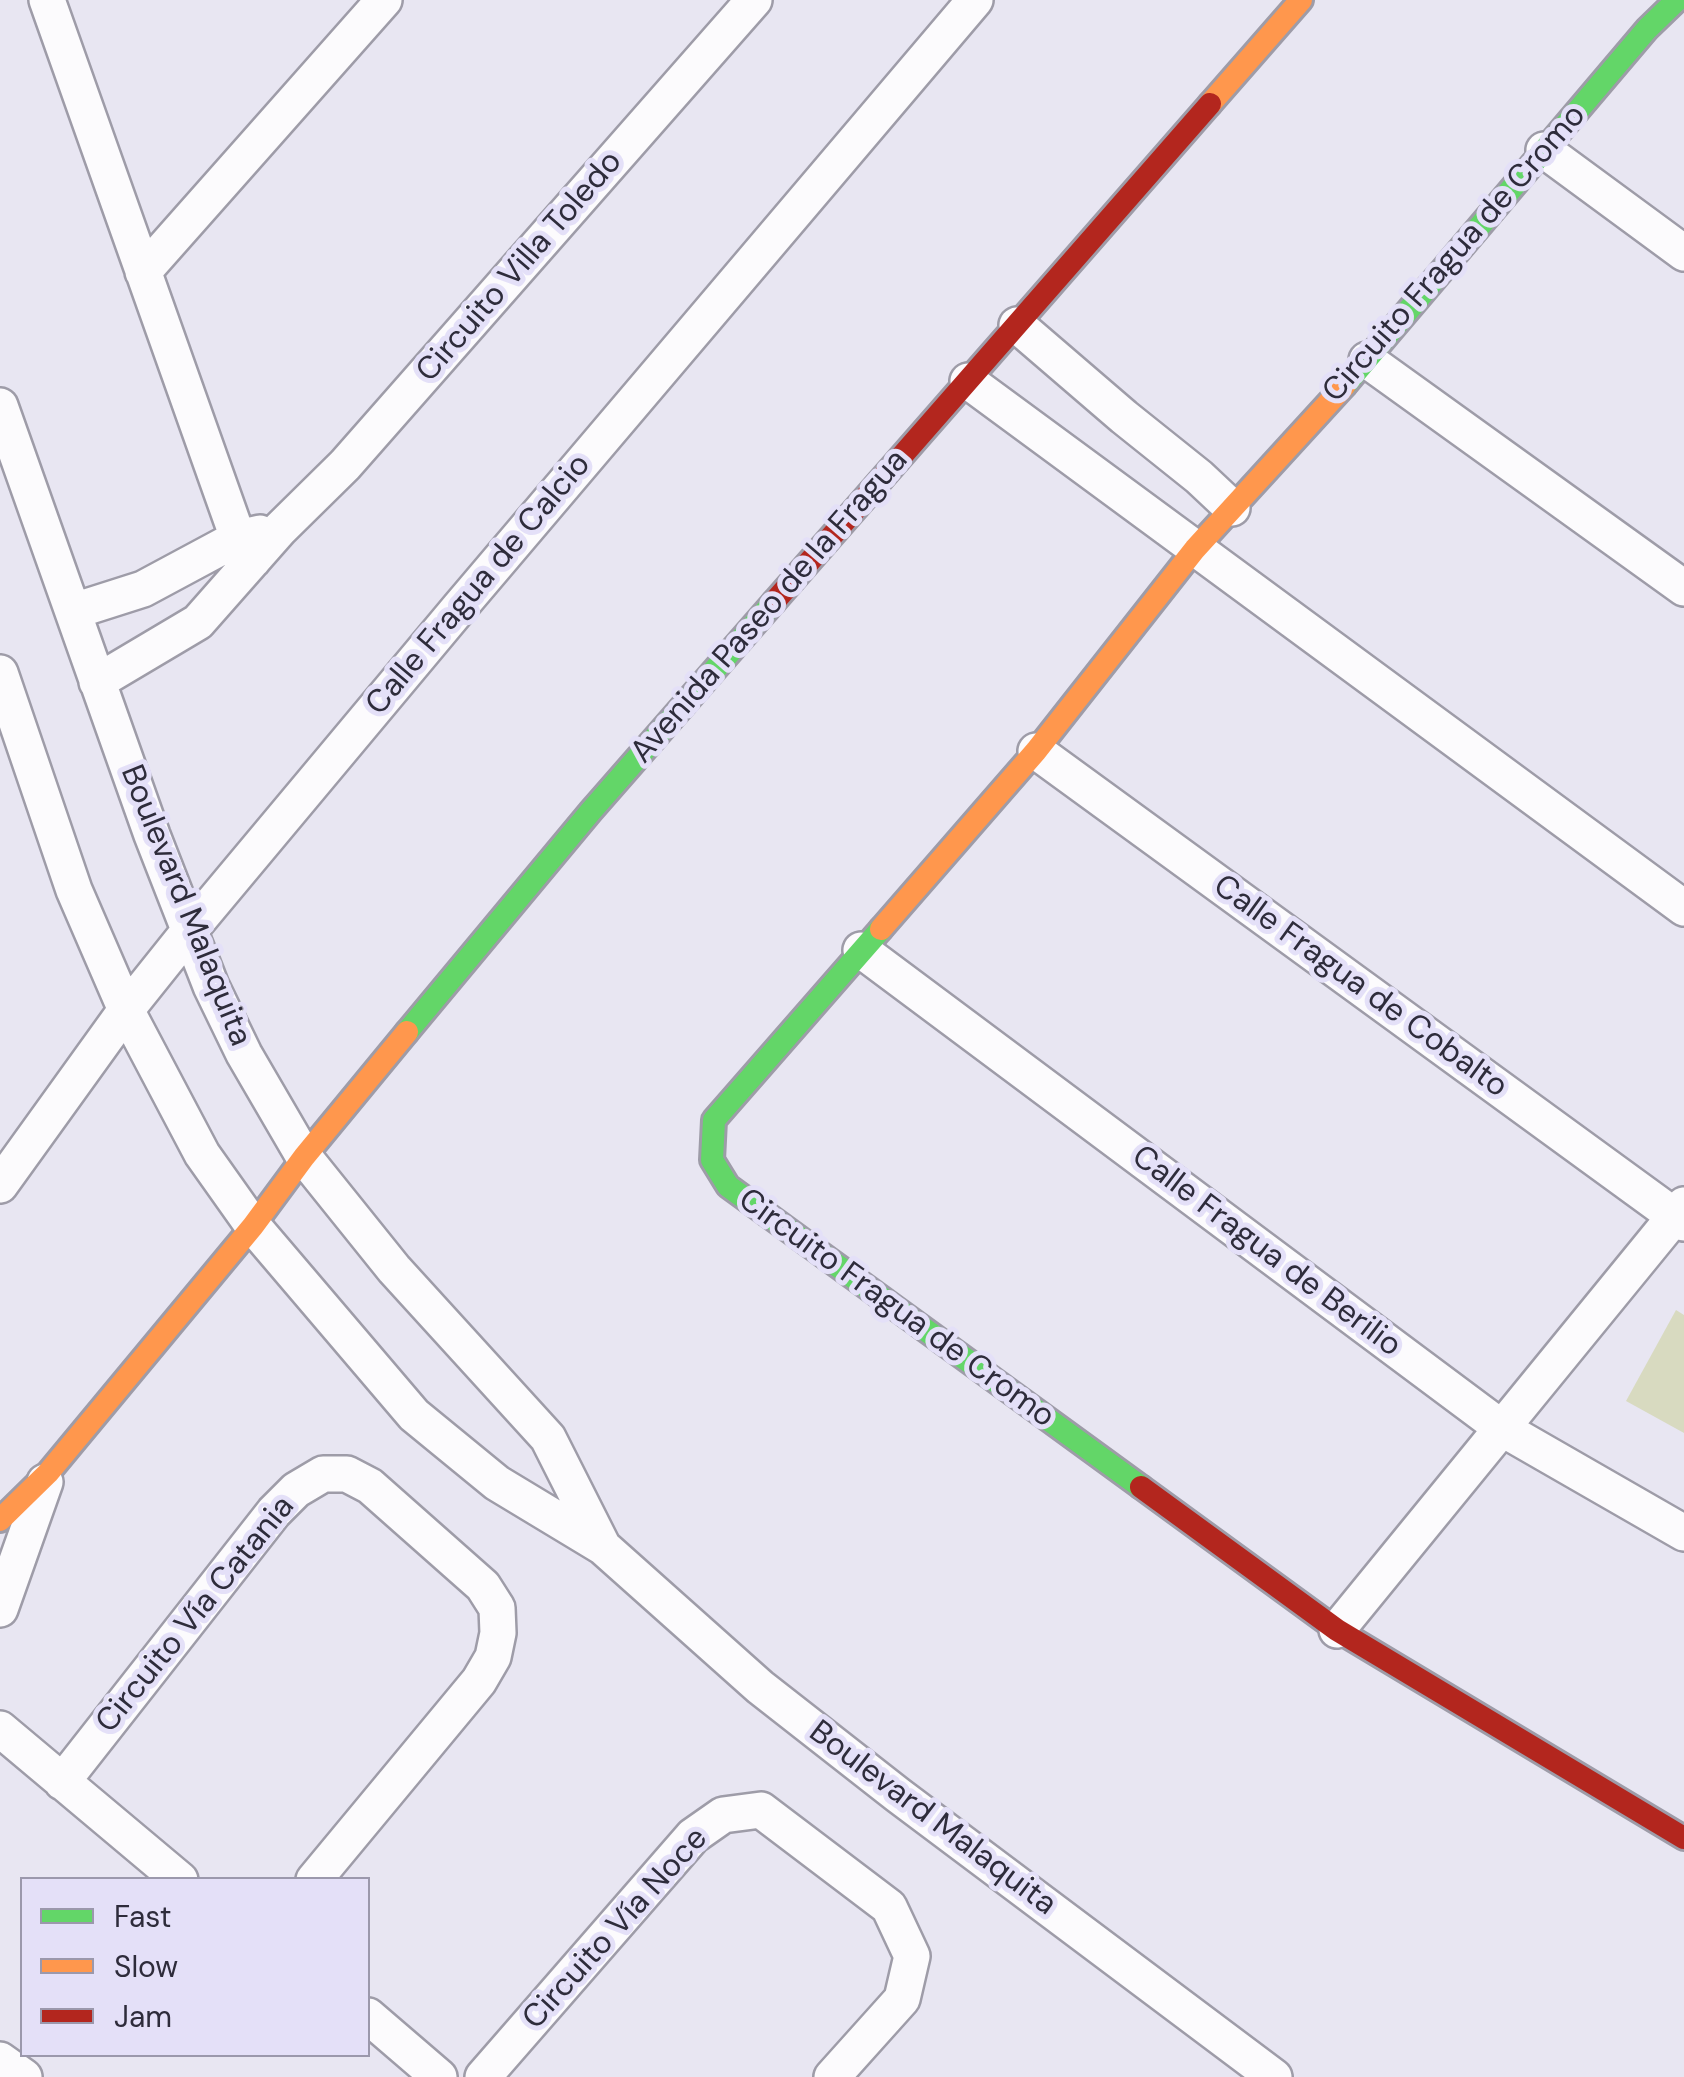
<!DOCTYPE html>
<html>
<head>
<meta charset="utf-8">
<style>
	body { margin:0 }
	#map { position:relative; width:1684px; height:2077px; overflow:hidden; background:#e8e6f2; font-family:"DM Sans",sans-serif }
	canvas { display:block }
	.legend { position:absolute; left:20px; top:1877px; width:350px; height:180px; box-sizing:border-box; background:#e4e0f8; border:2px solid #9b98ac; margin:0; padding:12px 18px; list-style:none; font-size:30px; color:#2e2c3b }
	.legend li { display:flex; align-items:center; gap:20px; height:50px }
	.legend b { width:50px; border:2px solid #9b98ac }
</style>
</head>
<body>
<div id="map">
<canvas width="1684" height="2077"></canvas>
<ul class="legend">
<li><b style="height:12px;background:#63d668"></b>Fast</li>
<li><b style="height:12px;background:#ff974d"></b>Slow</li>
<li><b style="height:12px;background:#b3261e"></b>Jam</li>
</ul>
</div>
<script>
const ctx = document.querySelector('canvas').getContext('2d');
ctx.lineJoin = 'round';
function paint(path, color) {
  ctx.fillStyle = color;
  ctx.fill(path, 'evenodd');
}
function trace(path, color, width, dash) {
  ctx.strokeStyle = color;
  ctx.lineWidth = width;
  ctx.lineCap = dash ? 'butt' : 'round';
  ctx.setLineDash(dash || []);
  ctx.stroke(path);
}
function drawText(font, color, halo, rows, align = 'center') {
  ctx.font = font + ' "DM Sans",sans-serif';
  ctx.lineWidth = 10;
  ctx.setLineDash([]);
  ctx.textBaseline = 'middle';
  ctx.strokeStyle = halo;
  ctx.fillStyle = color;
  for (const [text, x, y, turn = 0] of rows) {
    ctx.save();
    ctx.translate(x, y);
    ctx.rotate((+turn || 0) * Math.PI / 180);
    ctx.textAlign = isNaN(turn) ? turn : align;
    if (halo) ctx.strokeText(text, 0, 0);
    ctx.fillText(text, 0, 0);
    ctx.restore();
  }
}
paint(new Path2D(`
	M1676,1310L1684,1315V1433L1626,1401Z`), '#d8dac0');
const street = new Path2D(`
	M47,0L238,538L253,560
	M1544,150L1684,253
	M143,272L384,0
	M1017,325L1124,417L1199,477L1232,508
	M1367,360L1684,588
	M968,381L1684,908
	M0,406L152,835L211,986L244,1054L304,1157L394,1269L548,1438L603,1547
	M74,611L143,589L238,538L260,533
	M0,673L74,890L126,1010L202,1154L253,1226L414,1415L497,1483L603,1547L760,1687L898,1795L1274,2077
	M97,682L198,622L280,529L345,465L754,0
	M1036,751L1684,1223
	M861,950L1503,1429L1684,1533
	M0,1185L126,1010L190,930L459,608L975,0
	M0,1609L45,1482
	M1337,1630L1684,1205
	M0,1729L180,1880
	M62,1782L274,1512L296,1490L323,1474H347L370,1486L483,1586L497,1608L498,1633L493,1657L479,1681L314,1880
	M368,2016L439,2077
	M0,2060L24,2077
	M483,2077L693,1836L723,1815L761,1810L889,1907L912,1956L902,1999L832,2077`);
const fast = new Path2D(`
	M1345,385L1647,29L1677,0
	M881,929L714,1120L712,1160L728,1186L1141,1487
	M407,1032L591,811L774,602`);
const slow = new Path2D(`
	M1210,104L1301,0
	M881,929L1036,751L1195,549L1345,385
	M0,1520L48,1473L253,1226L304,1157L407,1032`);
const jam = new Path2D(`
	M774,602L1210,104
	M1141,1487L1337,1630L1684,1838`);
trace(street, '#9e9ca8', 40);
trace(fast, '#9e9ca8', 28);
trace(slow, '#9e9ca8', 28);
trace(jam, '#9e9ca8', 28);
trace(street, '#fcfbfd', 35);
trace(fast, '#63d668', 22);
trace(slow, '#ff974d', 22);
trace(jam, '#b3261e', 22);
drawText('32px', '#2e2c3b', '#e4e0f8', [
	["Circuito Fragua de Cromo",1455,254,-49],
	["Circuito Villa Toledo",520,267,-49],
	["Calle Fragua de Calcio",479,585,-50],
	["Avenida Paseo de la Fragua",770,607,-49],
	["Boulevard Malaquita",185,906,68],
	["Calle Fragua de Cobalto",1360,987,36],
	["Calle Fragua de Berilio",1266,1252,37],
	["Circuito Fragua de Cromo",896,1309,36],
	["Circuito Vía Catania",196,1615,-51],
	["Boulevard Malaquita",932,1819,37],
	["Circuito Vía Noce",616,1929,-48]
]);
</script>
</body>
</html>
